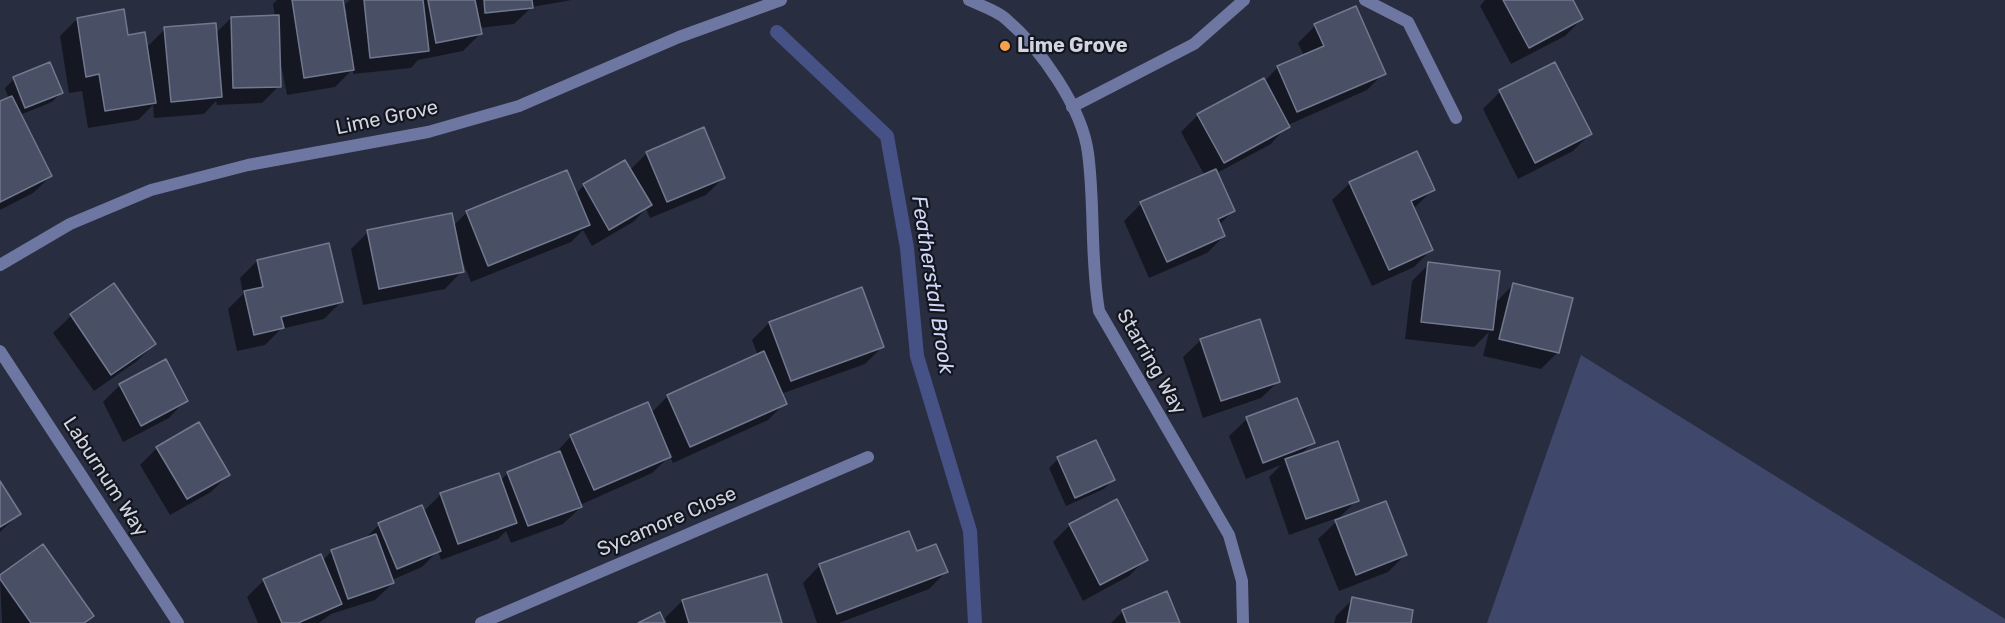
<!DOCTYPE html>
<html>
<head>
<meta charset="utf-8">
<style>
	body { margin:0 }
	canvas { display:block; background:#282d40 }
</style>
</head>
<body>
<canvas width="2005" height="623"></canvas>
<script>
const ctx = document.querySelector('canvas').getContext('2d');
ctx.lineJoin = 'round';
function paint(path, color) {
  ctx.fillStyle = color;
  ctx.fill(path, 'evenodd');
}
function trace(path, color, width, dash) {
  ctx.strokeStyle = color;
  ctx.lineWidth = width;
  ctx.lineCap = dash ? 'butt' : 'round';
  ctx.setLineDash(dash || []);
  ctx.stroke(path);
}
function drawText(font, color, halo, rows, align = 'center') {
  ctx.font = font + ' Rubik,sans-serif';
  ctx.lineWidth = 4.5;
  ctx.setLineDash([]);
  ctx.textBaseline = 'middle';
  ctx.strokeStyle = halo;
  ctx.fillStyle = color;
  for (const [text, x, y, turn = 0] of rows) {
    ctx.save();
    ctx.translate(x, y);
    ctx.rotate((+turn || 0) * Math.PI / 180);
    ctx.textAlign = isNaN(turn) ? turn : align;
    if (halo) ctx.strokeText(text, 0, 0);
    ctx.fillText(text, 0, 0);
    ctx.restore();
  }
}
paint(new Path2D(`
	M1581,355L2005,619V623H1487Z`), '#3f476b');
paint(new Path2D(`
	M277,0H341L344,16H347L345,4L350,0H572L532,7L514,24L479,28L480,34L463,51L418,60L411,68L353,74V69L335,87L287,95L278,50L279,86L262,103L217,105L216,101L204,114L154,118L153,105L138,120L88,128L82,91L69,93L60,36L77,19L127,37L146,48L165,29L215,34L231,18L275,17L273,4Z
	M1485,0H1572L1582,19L1565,36L1511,64L1480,6Z
	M1315,26L1384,73L1367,90L1288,125L1271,144L1217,173L1233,211L1219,225L1224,236L1207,253L1149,278L1124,221L1141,204L1205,176L1181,132L1198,115L1264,82L1278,67L1304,56L1298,43Z
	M14,79L61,93L52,102L20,115L51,176L33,193L0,210V103L9,99L5,88Z
	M1500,92L1590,134L1573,151L1518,179L1483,109Z
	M647,153L723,178L706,195L650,218L646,209L633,222L592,246L583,230L571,242L471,282L462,260V271L445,289L363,305L351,249L368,232L453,226L467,212L576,194L584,185L630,170Z
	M1350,183L1433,190L1413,209L1431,250L1414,267L1372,286L1332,200Z
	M257,261L341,302L324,319L281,329L265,345L237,351L228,309L243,294L240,278Z
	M1429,264L1494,304L1513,285L1558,352L1541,369L1483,356L1489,332L1474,347L1405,339L1412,281Z
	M114,285L154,344L137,361L94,391L53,333L71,316Z
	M861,289L882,347L865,364L781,394L785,403L768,420L673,463L670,456L652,473L580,505L581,507L563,524L511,543L506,531L498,539L441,560L438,551L422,567L392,580L393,583L375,600L331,614L319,623H258L247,597L264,580L322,561L332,551L363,540L379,525L421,507L423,512L441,494L500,481L508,473L554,455L571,436L651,413L668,396L758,356L752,340L769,323Z
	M1201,340L1279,381L1261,398L1203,418L1183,357Z
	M120,385L186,400L169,418L123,442L103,402Z
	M1297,400L1313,443L1300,455L1357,500L1340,517L1289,535L1269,477L1281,465L1246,479L1229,436L1247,419Z
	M1096,442L1113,480L1104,489L1066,506L1049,468L1058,459Z
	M157,448L228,475L211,492L170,515L140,465Z
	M0,483L19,514L0,532Z
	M1336,522L1405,555L1388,572L1339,591L1318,539Z
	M1070,525L1146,559L1129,576L1083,601L1053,542Z
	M916,552L946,572L929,589L839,623H817L803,583L820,565Z
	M0,577L92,615L85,623H2Z
	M1166,593L1178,623H1111L1122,612Z
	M1353,599L1409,623H1334L1336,616Z
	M682,601L781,623H667L665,618Z`), '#0007');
trace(new Path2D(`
	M777,32L887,136L907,248L917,356L970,531L975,623`), '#465186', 14);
const building = new Path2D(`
	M292,0H343L354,70L304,78Z
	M364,0H423L429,51L370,58Z
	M428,0H475L482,34L436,43Z
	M484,0H532L533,8L485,13Z
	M1503,0H1573L1583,19L1529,48Z
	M1356,6L1386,74L1297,112L1277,66L1324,46L1314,24Z
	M124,9L128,35L145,32L156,103L105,111L99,74L86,77L77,18Z
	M279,15L281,87L233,88L231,17Z
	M216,23L222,97L171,102L164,27Z
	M50,62L63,93L25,108L13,77Z
	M1555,62L1592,134L1535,163L1499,90Z
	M1264,78L1290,127L1224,163L1197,114Z
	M12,96L52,176L0,202V101Z
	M704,127L725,178L667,202L646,152Z
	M1417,151L1435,190L1411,201L1433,250L1389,270L1349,182Z
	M625,160L652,205L609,230L583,184Z
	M1216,169L1235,211L1218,219L1225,236L1167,262L1140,202Z
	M567,170L590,225L488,266L466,211Z
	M452,213L464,272L379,289L367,230Z
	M329,243L343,302L281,317L284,328L254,335L244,291L263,287L257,260Z
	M1428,262L1500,271L1493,330L1421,322Z
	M114,283L156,344L111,375L70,314Z
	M1513,283L1573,298L1559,353L1499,339Z
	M862,287L884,347L791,381L769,322Z
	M1260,319L1280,382L1221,401L1200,339Z
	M764,351L787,404L690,447L667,395Z
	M166,359L188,401L141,426L119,384Z
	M1297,398L1315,443L1263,463L1246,417Z
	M648,402L671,457L594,490L570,435Z
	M199,422L230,475L187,499L156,447Z
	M1096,440L1115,480L1075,498L1057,457Z
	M1338,441L1359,501L1306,519L1285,459Z
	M560,451L582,507L528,526L507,472Z
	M499,473L517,523L458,544L440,493Z
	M0,481L21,514L0,527Z
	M1117,499L1148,560L1100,585L1069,524Z
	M1386,501L1407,555L1356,575L1335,520Z
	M422,505L441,551L397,569L378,523Z
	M909,531L917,551L936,544L948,572L837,614L819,564Z
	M376,534L394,583L348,599L331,550Z
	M43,544L94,616L84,623H31L0,579V575Z
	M321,554L342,604L298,623H282L263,579Z
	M767,574L782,623H689L682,600Z
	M1167,591L1180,623H1127L1122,610Z
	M1352,597L1413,610L1411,623H1347Z
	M660,612L665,623H638Z`);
paint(building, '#494f64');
trace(building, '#72798f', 1.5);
trace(new Path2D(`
	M969,0C981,6 996,10 1006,19C1040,48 1082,107 1088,153C1095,205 1090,258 1099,311L1229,535L1242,581L1243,623
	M1365,0L1408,22L1456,118
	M1072,107L1194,44L1244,0
	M0,265L70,224L151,190L248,165L428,132L519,106L679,37L781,0
	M0,351L178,623
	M481,623L868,457`), '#6d77a1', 12);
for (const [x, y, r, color] of [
	[1005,46,6,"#f7a149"]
]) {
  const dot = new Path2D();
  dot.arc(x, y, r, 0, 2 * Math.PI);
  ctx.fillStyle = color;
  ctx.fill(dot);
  trace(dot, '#13161e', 2);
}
drawText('bold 20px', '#d1d5e1', '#13161e', [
	["Lime Grove",1017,46]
], 'left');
drawText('20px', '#d1d5e1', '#13161e', [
	["Lime Grove",387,118,-12],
	["Starring Way",1151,362,60],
	["Laburnum Way",105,477,57],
	["Sycamore Close",667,522,-23]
]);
drawText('italic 21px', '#ced7f8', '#13161e', [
	["Featherstall Brook",932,285,81]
]);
</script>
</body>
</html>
